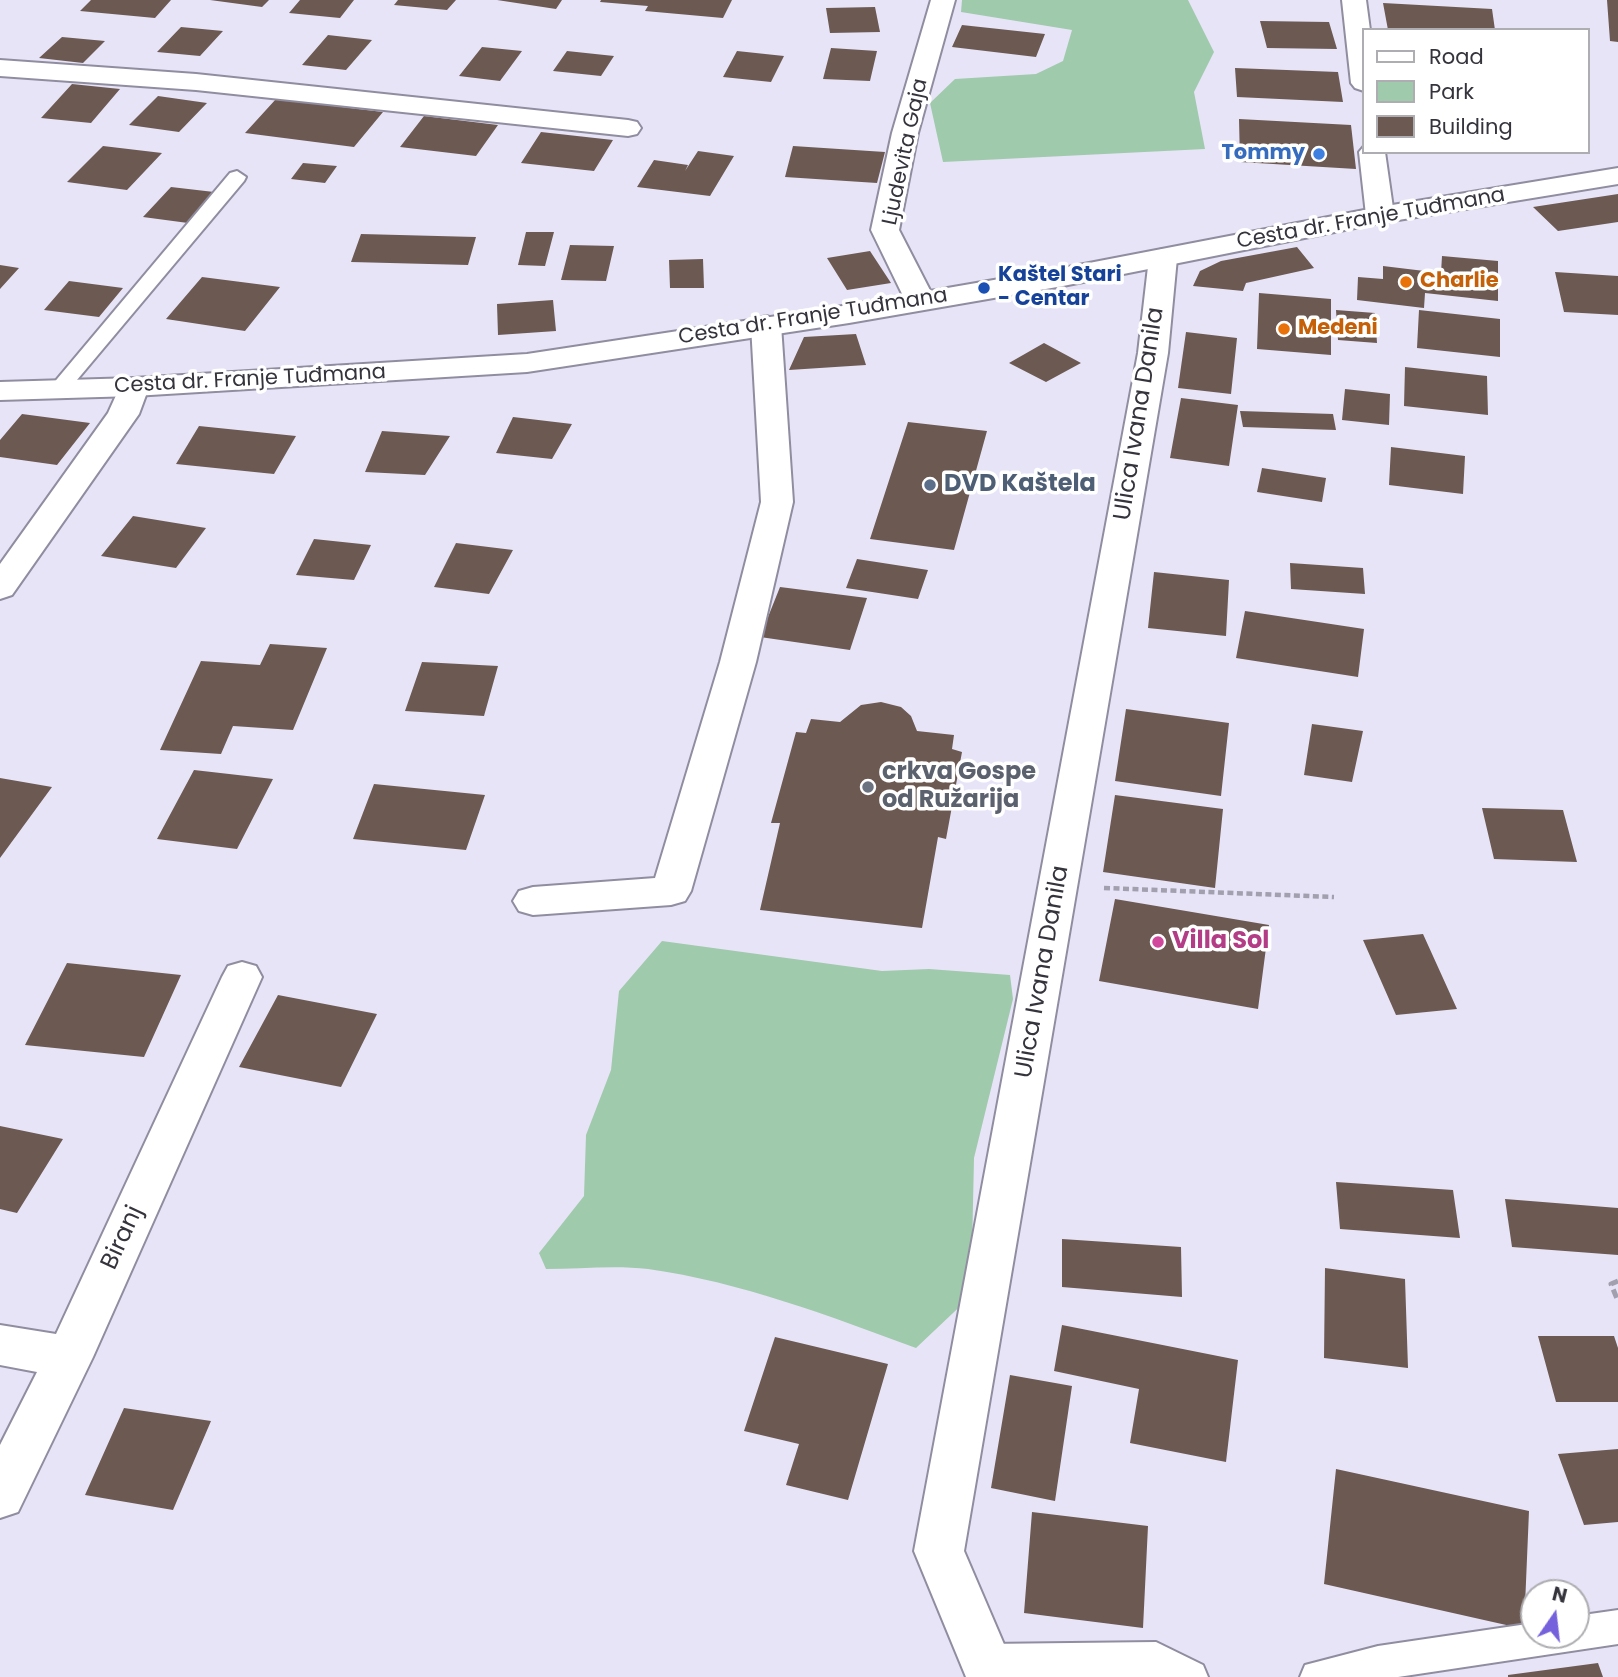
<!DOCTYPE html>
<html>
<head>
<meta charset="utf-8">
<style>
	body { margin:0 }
	#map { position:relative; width:1618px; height:1677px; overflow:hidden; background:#e7e4f8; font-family:Poppins,sans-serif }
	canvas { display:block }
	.legend { position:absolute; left:1362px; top:28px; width:228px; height:126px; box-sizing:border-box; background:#fff; border:2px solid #aeadb1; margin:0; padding:9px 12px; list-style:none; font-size:21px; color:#35333b }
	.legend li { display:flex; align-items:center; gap:14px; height:35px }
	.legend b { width:35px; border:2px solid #aeadb1 }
	.north { position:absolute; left:1520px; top:1579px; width:70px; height:70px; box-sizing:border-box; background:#fff; border:2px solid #aeadb1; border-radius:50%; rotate:14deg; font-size:19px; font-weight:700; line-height:28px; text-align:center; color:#35333b }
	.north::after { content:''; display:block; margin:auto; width:24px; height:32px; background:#7561db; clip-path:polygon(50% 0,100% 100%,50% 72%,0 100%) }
</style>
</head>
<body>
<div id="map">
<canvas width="1618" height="1677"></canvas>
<ul class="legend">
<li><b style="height:9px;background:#fff"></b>Road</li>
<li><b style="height:19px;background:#a0caac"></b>Park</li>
<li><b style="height:19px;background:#6c5952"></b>Building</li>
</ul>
<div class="north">N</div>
</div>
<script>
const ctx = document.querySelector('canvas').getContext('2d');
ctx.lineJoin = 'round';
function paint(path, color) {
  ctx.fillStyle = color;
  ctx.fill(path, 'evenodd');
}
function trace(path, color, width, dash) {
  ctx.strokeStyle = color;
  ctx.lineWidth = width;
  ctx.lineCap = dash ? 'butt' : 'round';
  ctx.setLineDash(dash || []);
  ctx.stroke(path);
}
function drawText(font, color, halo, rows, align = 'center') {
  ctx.font = font + ' Poppins,sans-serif';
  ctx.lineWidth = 7;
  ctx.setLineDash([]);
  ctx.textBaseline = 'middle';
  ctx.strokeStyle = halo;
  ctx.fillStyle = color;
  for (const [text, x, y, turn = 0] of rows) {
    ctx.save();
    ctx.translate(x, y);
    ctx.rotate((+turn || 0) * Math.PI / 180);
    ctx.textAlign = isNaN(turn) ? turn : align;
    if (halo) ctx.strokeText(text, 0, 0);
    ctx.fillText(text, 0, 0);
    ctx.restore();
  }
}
paint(new Path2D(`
	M962,0H1188L1214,52L1194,92L1205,149L943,162L930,103L955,79L1036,74L1063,61L1072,30L961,12Z
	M662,941L882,971L929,969L1010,975L1013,999L974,1158L971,1296L916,1348C829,1316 741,1282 648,1269C615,1265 579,1269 546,1269L539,1253L584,1196L586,1135L611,1070L619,991Z`), '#a0caac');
paint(new Path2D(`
	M91,0H171L155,18L80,11Z
	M210,0H269L262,7Z
	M300,0H354L340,18L289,13Z
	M398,0H456L447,10L394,5Z
	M497,0H562L556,9Z
	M601,0H732L723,18L645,11L648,6L600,2Z
	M1607,0H1618V42L1610,41Z
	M1383,3L1492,9L1495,30H1388Z
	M875,7L880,32L830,33L826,8Z
	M1260,21L1329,22L1337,49L1267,48Z
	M962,25L1045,34L1036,57L952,47Z
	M181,27L223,31L200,56L157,52Z
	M328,35L372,40L346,70L302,65Z
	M62,37L105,41L83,63L39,58Z
	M482,47L522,51L500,81L459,76Z
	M831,48L877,51L870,81L823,79Z
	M567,51L614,56L601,76L553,71Z
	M737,51L784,56L771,82L723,77Z
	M1235,68L1338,72L1343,102L1237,97Z
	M72,84L120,89L91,123L41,118Z
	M158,96L207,103L179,132L129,125Z
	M276,99L383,112L354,147L245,133Z
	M424,116L498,125L476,156L400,147Z
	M1239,119L1351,125L1356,169L1240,162Z
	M541,132L613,140L594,171L521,163Z
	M103,146L162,153L127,190L67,182Z
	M793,146L885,152L877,183L785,177Z
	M698,151L734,156L710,196L637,187L654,160L688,165L685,171Z
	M303,163L337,166L325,183L291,179Z
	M171,187L214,192L188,223L143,217Z
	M1618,194V222L1558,231L1533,207Z
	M526,232H554L545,266L518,265Z
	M361,234L476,237L468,265L351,262Z
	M570,245L614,246L606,281L561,280Z
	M1297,247L1314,268L1246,283L1243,291L1193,286L1200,271L1221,261Z
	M870,251L891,283L847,290L827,258Z
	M1442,256L1498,261V301L1425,293L1424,308L1357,300L1358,277L1383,279V266L1441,273Z
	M703,259L704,288H670L669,260Z
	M0,265L19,268L0,289Z
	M1555,272L1618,276V315L1564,312Z
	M202,277L280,287L245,331L166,319Z
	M69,281L123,288L99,317L44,310Z
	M1259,293L1331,299V355L1257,349Z
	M553,300L556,331L498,335L497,304Z
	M1336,310L1375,313L1377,343L1338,340Z
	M1419,310L1500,319V357L1417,348Z
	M1186,332L1237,338L1231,394L1178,388Z
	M856,334L866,365L789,370L804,337Z
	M1044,343L1081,363L1046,382L1009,363Z
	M1405,367L1487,376L1488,415L1404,406Z
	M1345,389L1390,394L1389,425L1342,420Z
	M1181,398L1238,405L1229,466L1170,458Z
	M1240,411L1333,414L1336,430L1243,427Z
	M22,414L90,423L57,465L0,457V440Z
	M513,417L572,424L552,459L496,453Z
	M908,422L987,431L954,550L870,539Z
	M199,426L296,436L274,474L176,464Z
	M382,431L450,436L425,475L365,472Z
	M1391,447L1465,456L1463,494L1389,485Z
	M1262,468L1326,478L1322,502L1257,492Z
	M133,516L206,528L176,568L101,556Z
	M314,539L371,545L354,580L296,575Z
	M456,543L513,550L489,594L434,587Z
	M857,559L928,570L918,599L846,588Z
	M1290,563L1363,568L1365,594L1291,589Z
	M1154,572L1229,580L1226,636L1148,628Z
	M780,587L867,598L850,650L760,637Z
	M1245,611L1364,629L1358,677L1236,658Z
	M270,644L327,648L293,730L233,726L221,754L160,750L201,661L260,665Z
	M422,662L498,666L484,716L405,711Z
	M881,702L901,707L911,716L917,731L954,735L952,749L962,752L946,839L938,837L922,928L760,910L780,823H771L796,732L806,733L811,719L840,722L861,705Z
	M1126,709L1229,723L1221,796L1115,781Z
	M1312,724L1363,731L1352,782L1304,775Z
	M194,770L273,779L237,849L157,839Z
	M0,778L52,787L0,858Z
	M374,784L485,795L466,850L353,839Z
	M1115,795L1223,809L1215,888L1103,872Z
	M1482,808L1563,810L1577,862L1494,859Z
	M1115,899L1269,925L1258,1009L1099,981Z
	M1423,934L1457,1009L1396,1015L1363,940Z
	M67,963L181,975L144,1057L25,1045Z
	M278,995L377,1014L341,1087L239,1067Z
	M0,1126L63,1139L17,1213L0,1209Z
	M1336,1182L1453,1190L1460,1238L1340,1229Z
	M1505,1199L1618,1208V1255L1512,1247Z
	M1062,1239L1181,1247L1182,1297L1062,1287Z
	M1325,1268L1405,1279L1408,1368L1324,1358Z
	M1062,1325L1238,1360L1226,1462L1130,1443L1139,1389L1054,1371Z
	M1538,1336H1614L1618,1348V1402H1556Z
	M775,1337L888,1364L848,1500L786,1485L799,1444L744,1431Z
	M1010,1375L1072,1386L1055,1501L991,1488Z
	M124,1408L211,1421L173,1510L85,1495Z
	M1618,1449V1522L1584,1525L1558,1454Z
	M1336,1469L1529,1511L1524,1629L1324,1584Z
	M1032,1512L1148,1526L1143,1628L1024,1613Z
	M1598,1663L1603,1677H1508V1675Z`), '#6c5952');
const lane = new Path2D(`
	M237,171L246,177L244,181L66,393H52L49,389L52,385L230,173Z
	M1618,1610V1644L1398,1677H1300L1305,1665L1378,1646L1534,1623V1635H1576V1616Z
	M1156,1642L1203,1665L1208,1677H982L972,1673L967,1661L972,1649L985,1644Z`);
const street = new Path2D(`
	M931,0H955L918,133L899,230L935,300L930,306L920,309L910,306L905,300L871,230L892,133Z
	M1342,0H1366L1370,30H1364V91L1355,88L1351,83Z
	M0,60L196,74L628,120L637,122L641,128L637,134L628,136L196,90L0,76Z
	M1364,146V152H1385L1394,215L1390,221H1370L1366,215L1359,152Z
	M1163,249L1173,252L1177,258L1168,353L964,1551L1018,1677H966L914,1551L1138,353L1149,258L1153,252Z
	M766,316L776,319L781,325L793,502L756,662L691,891L685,901L671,905L533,915L519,911L513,901L519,891L533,887L655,878L720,662L761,502L751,325L756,319Z
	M134,378L145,380L149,387L139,414L12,595L0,599V564L108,413L123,380Z
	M242,962L256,966L262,977L93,1357L18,1512L0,1518V1445L37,1372L0,1365V1325L56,1334L222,977L228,966Z`);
const secondary = new Path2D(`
	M1618,168V184L1380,223L1063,286L849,323L527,372L134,396L0,400V382L134,378L527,354L849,305L1063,268L1380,207Z`);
trace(lane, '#918da0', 4);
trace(street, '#918da0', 4);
trace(secondary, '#918da0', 4);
trace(new Path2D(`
	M1104,888L1334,897`), '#a29fae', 4.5, [6, 3.5]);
trace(new Path2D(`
	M1618,1281L1611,1284L1618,1301`), '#a29fae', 5, [9, 4.5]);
paint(lane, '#fff');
paint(street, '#fff');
paint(secondary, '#fff');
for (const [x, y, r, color] of [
	[1319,154,7,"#3f7fe0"],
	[1406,282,7,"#e8710a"],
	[984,288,7,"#1a4fb4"],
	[1284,329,7,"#e8710a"],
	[930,485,7,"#5c6f8a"],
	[868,787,7,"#6b7280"],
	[1158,942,7,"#d1479c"]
]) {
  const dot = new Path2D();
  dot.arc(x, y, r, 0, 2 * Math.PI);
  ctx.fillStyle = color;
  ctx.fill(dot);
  trace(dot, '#fff', 2.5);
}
drawText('21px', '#35333b', '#fff', [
	["Ljudevita Gaja",906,152,-78],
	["Cesta dr. Franje Tuđmana",1371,219,-10],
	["Cesta dr. Franje Tuđmana",813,317,-9],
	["Cesta dr. Franje Tuđmana",250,380,-3]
]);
drawText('bold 21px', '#366cbe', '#fff', [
	["Tommy",1305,154]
], 'right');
drawText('bold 21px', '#164399', '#fff', [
	["Kaštel Stari",998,276],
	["- Centar",998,300]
], 'left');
drawText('bold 21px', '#c56008', '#fff', [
	["Charlie",1420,282],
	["Medeni",1298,329]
], 'left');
drawText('24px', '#35333b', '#fff', [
	["Ulica Ivana Danila",1140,414,-81],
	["Ulica Ivana Danila",1043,972,-80],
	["Biranj",123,1238,-65]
]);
drawText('bold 24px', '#4e5e75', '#fff', [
	["DVD Kaštela",944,485]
], 'left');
drawText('bold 24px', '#5b616d', '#fff', [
	["crkva Gospe",882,773],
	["od Ružarija",882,801]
], 'left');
drawText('bold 24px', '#b23c85', '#fff', [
	["Villa Sol",1172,942]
], 'left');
</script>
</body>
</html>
